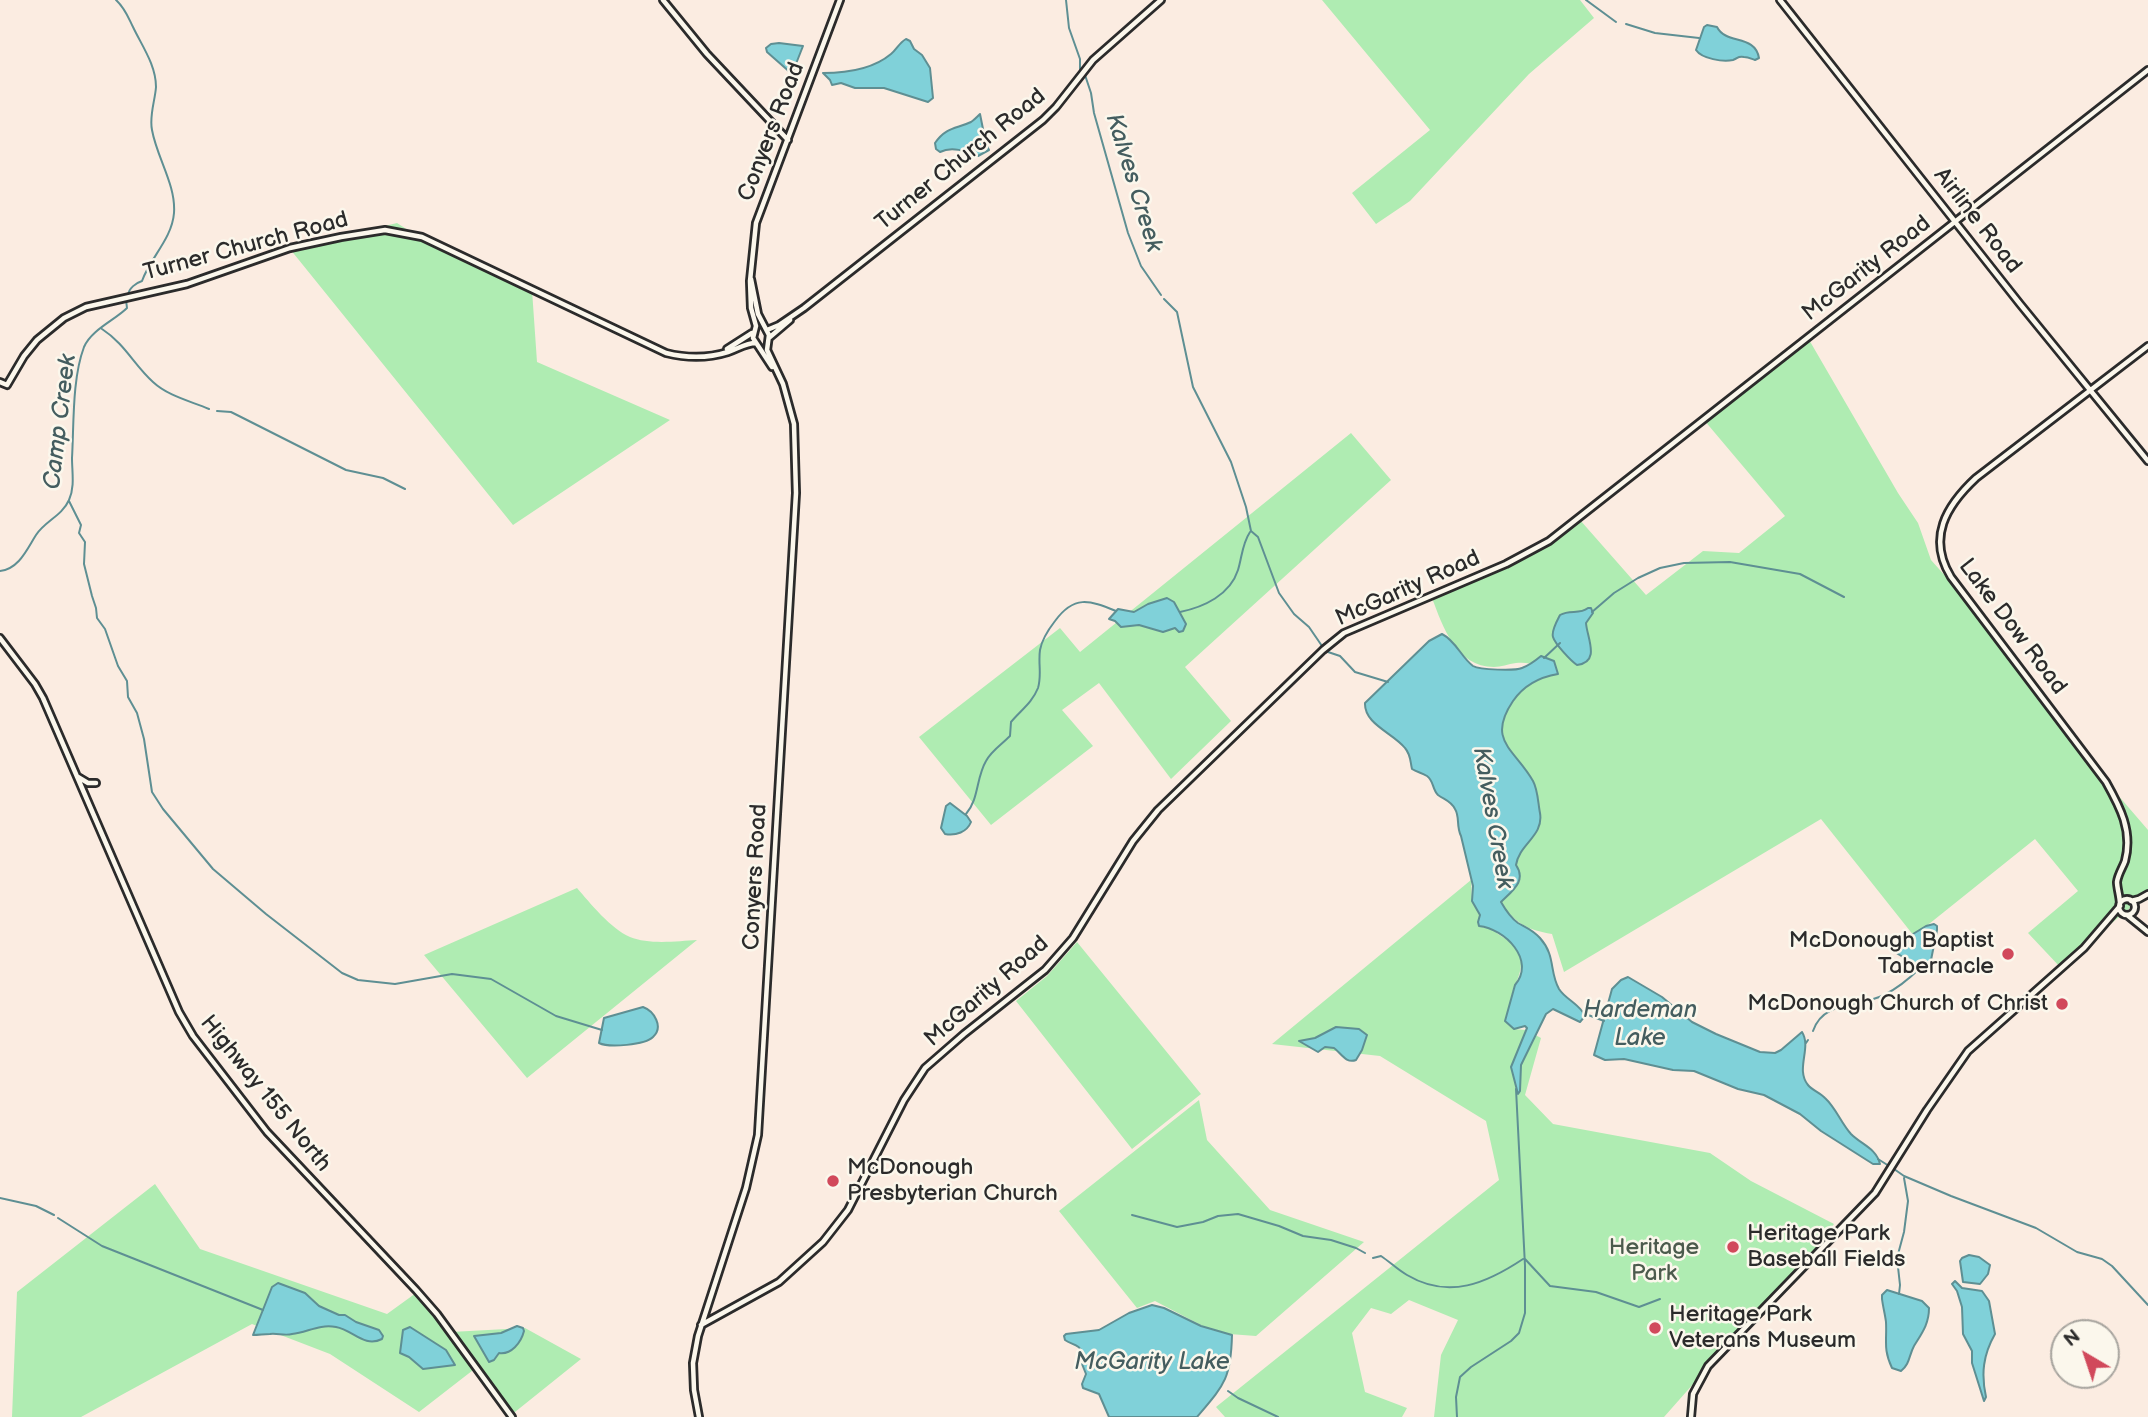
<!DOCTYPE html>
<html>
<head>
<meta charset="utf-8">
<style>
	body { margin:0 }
	#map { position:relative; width:2148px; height:1417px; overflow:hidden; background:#fbece1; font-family:"Balsamiq Sans",sans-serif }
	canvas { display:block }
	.north { position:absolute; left:2050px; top:1319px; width:70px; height:70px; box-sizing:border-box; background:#fbf7ec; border:2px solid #a8a59f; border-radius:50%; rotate:321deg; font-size:19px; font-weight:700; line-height:28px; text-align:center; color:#2b2b2b }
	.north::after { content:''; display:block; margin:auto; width:24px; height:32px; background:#d1495b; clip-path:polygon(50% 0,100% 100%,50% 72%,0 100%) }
</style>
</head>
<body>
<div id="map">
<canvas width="2148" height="1417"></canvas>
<div class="north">N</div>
</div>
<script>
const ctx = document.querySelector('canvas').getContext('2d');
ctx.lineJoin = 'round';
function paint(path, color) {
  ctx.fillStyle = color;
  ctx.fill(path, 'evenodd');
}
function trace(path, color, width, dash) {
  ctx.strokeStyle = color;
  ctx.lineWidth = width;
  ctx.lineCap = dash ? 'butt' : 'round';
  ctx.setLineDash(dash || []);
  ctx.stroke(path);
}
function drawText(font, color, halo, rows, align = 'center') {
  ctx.font = font + ' "Balsamiq Sans",sans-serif';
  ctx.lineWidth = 5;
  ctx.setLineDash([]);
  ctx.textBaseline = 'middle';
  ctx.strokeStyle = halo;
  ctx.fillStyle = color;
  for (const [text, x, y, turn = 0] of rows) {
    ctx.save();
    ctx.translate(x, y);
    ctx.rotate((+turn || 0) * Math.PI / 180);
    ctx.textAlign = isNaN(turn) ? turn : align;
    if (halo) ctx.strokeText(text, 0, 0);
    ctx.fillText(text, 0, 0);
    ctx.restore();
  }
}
paint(new Path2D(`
	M1322,0H1580L1594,18L1529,74L1410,201L1376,224L1352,193L1430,130Z
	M397,223L425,241L532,290L537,362L670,420L513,525L290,249Z
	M1808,338L1898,493L1918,523L1931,560L1971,605L2092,765L2148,830V893L2107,927L2061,968L2028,933L2078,891L2035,839L1914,936L1821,819L1564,972L1552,934C1527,930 1515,923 1500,902L1512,892C1514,880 1513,865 1518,854C1524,840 1540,836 1540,818C1540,808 1538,791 1533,781C1516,750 1486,740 1513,701C1524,685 1539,677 1557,674C1543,668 1531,661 1516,663C1508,664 1501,667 1494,667C1456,667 1443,627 1432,598L1546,546L1580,520L1646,595L1703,551L1739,553L1785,516L1704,420Z
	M1351,433L1391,480L1185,667L1231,721L1171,779L1099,683L1062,710L1093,746L991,825L919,737L1060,628L1080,652Z
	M1471,880L1472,901L1480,915L1481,927C1490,927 1494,931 1501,936C1524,950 1525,963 1515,986C1510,996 1510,1008 1506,1018L1514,1029L1526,1030L1541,1038L1525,1095L1553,1124L1710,1153L1751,1181L1834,1224L1826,1234L1834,1240L1732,1340L1664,1417H1434L1441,1355L1458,1320L1409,1300L1391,1314L1371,1308L1352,1333L1365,1392L1407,1408L1402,1417H1225L1216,1407L1499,1180L1486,1121L1380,1056L1272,1044Z
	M577,888C590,903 611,929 630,937C649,945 678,941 697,940L527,1078L424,955Z
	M1077,942L1201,1094L1132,1149L1016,1001L1047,976Z
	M1199,1100L1207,1140L1270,1210L1364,1242L1256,1336L1216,1333L1155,1301L1137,1308L1059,1211Z
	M155,1184L200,1249L387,1314L416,1293L451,1332L525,1328L581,1359L510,1416L477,1367L419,1412L330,1354L252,1324L81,1417H12L17,1292Z`), '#afecb2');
const water = new Path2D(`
	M1707,25L1717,27C1726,45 1755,34 1759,58L1755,60C1752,59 1748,57 1744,57C1737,56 1739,58 1733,60C1723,62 1702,59 1696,50L1704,27Z
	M906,39L910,41L914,49L922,55L930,68L933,98L928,102L884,88H855L841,83L832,85L830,80L823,73C845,73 872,70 891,54C897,49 899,43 906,39Z
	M779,43L803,46L792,74L767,52L766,48L771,44Z
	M980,114L986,144L989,150L978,156C965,151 952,146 940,152L936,149L935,143C946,127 956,129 971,122C974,120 977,117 980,114Z
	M1167,598L1174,602L1186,624L1183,631L1179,632L1175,628L1163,632L1139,625L1121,627L1115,621L1109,619L1118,609L1134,612L1148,604Z
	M1588,608H1591L1593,613L1586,623C1587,638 1601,662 1577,665C1571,661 1555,644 1553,637C1551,631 1558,619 1560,615C1570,609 1579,615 1588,608Z
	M1442,634C1456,641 1461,657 1473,666C1480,670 1515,671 1522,668C1530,665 1535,661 1541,656L1554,661L1558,674C1540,677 1524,685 1513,701C1486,741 1515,749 1533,781C1538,790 1538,803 1540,813C1544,836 1519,844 1516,865C1527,881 1512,891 1501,902C1505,909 1511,918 1518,923C1527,928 1533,930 1540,938C1556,956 1549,971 1559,989C1566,1000 1580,1004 1585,1016L1580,1022L1553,1009L1546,1014L1521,1065L1520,1091L1518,1094L1511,1067L1527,1028L1525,1026L1514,1029L1505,1021L1515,985C1536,960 1505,929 1479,926L1478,922L1480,915L1472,901L1473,886L1461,836C1456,826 1460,817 1455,809C1451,801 1445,800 1438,795C1432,789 1434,781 1427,776C1422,773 1417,772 1412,769C1410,761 1411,755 1405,748C1393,733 1364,724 1365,703L1429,641Z
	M950,803L967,816L971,822C967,832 956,836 945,834L941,828L946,806Z
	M1934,924L1937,926V930L1931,960L1927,969H1923L1893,951L1892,948L1895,945L1926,926Z
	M1628,977L1662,997L1692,1022L1716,1034L1760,1052L1775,1053L1781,1050L1802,1032C1812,1048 1795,1069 1808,1085C1812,1090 1820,1093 1825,1098C1836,1108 1841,1123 1851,1134C1862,1145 1876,1148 1880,1164H1873L1821,1131L1800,1114L1764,1095L1738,1089L1694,1071L1673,1070L1624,1059L1605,1060L1594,1055L1612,989L1621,980Z
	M643,1007C654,1011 664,1027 653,1037C645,1045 609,1048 599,1043L604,1018Z
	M1336,1027L1359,1029L1367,1035L1362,1050L1356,1060C1346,1064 1341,1053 1334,1048L1325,1047L1318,1052L1299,1041L1315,1038Z
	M1969,1255L1979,1257L1990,1265L1988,1274L1980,1284L1963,1282L1960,1261L1962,1258Z
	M1955,1281L1962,1288L1982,1291L1989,1301L1995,1334C1983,1355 1981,1374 1986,1397L1984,1401L1972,1363V1351L1963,1334L1962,1307L1957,1291L1952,1284Z
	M278,1283L305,1293L319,1306L339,1315H345L356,1322L379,1330L383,1336L382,1339C364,1348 353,1330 336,1327C319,1324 308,1332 292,1334C285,1336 277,1333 270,1334C264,1334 259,1335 253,1335L272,1287Z
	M1887,1290L1922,1301L1929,1308C1929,1324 1922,1333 1914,1346C1909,1355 1910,1364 1901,1371L1892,1368C1883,1349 1887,1341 1886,1322C1885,1314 1883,1307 1882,1299V1295Z
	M1152,1305L1164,1308L1201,1326L1232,1335C1231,1379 1224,1385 1197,1417H1109L1099,1394L1083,1388L1082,1384L1086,1374L1080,1359L1083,1354C1080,1344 1072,1345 1065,1340L1064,1336L1066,1334L1099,1330L1129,1313Z
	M517,1326L523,1328L524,1331C521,1343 511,1355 499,1353L494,1360L489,1362L474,1336L501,1333Z
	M410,1327L446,1350L455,1365L423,1369L409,1357L400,1353L403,1330Z`);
paint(water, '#80d1d9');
trace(water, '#5e8f93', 2);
trace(new Path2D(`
	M116,0C125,8 128,17 133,27C142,46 156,65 156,87C155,101 149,116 152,130C157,158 176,185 174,213C172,239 150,258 142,281C136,283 129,288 128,295
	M1066,0L1069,28L1080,59V69
	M1586,0L1616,22
	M1626,24L1655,33L1699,38
	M1085,75L1091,93L1094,113L1128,233L1141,266L1161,295
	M1164,299L1177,312L1193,387L1231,462L1246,507L1251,531L1258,537L1279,593L1294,614L1309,627L1322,646
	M102,329C125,344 134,365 153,382C168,396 190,401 209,409
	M217,411L231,412L241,417L346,470L383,478L405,489
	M69,501L81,525L79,533L85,542L84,564L92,596L96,608L97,618L105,629L118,666L127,681L128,697L137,713L144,739L152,792L163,809L213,869L266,914L342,973L358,980L395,984L452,974L491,979L556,1016L602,1030
	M0,571C19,569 27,549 36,535C45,521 62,516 69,500C75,487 72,472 72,458C74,424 72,379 84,347C91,330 115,320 127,308L126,300
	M1180,612C1204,607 1230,595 1238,570C1242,557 1242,544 1250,532
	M1592,612L1614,593L1638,578L1660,568L1684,563L1730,562L1800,574L1844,597
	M1328,652L1340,656L1355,672L1388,682
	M1544,658L1560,643
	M966,814C979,799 976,778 986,761C991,751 1002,744 1010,736L1011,722C1021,710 1032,703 1038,688C1042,675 1038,663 1040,650C1042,639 1048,630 1055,621C1074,595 1089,600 1116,611
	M1583,1013L1604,1021
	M1813,1031C1823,1000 1860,1007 1884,995C1898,988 1909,979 1920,968
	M1806,1043L1808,1040
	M1878,1159L1889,1166
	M1894,1169L1904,1176L1951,1196L2036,1228L2077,1252L2102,1259L2112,1266L2148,1305
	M0,1198L36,1206L54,1215
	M1132,1215L1177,1227L1203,1222L1218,1216L1238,1214L1279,1226L1303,1236L1331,1240L1356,1248L1365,1253
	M58,1218L102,1246L263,1310
	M1373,1258L1381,1256C1390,1262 1398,1270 1407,1275C1449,1300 1487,1283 1523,1259
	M1525,1259L1550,1286L1596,1292L1639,1307L1660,1299
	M1899,1294L1900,1285L1897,1258L1904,1232L1908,1201L1904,1178
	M1228,1391L1238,1398L1278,1417
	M1457,1417L1456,1397L1460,1377L1471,1367L1511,1341L1519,1333L1525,1313V1266L1516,1089`), '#5e8f93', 2);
const secondary = new Path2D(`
	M663,0L707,54L788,140
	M1780,0L2020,304L2148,461
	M767,330L779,325L804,308L1043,120L1056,107L1093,60L1161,0
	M770,337L790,320
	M727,349L752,333
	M772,367L753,338L756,326L751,308L750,281L756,223L840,0
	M0,382L7,385L24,356L37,340L64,318L86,307L187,284L290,248L341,237L385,230L422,237L666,353C686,358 709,358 728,352C738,349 745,343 756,343
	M0,638L35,684L43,698L179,1012L193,1036L267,1132L416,1290L437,1314L512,1417
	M78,777L88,783H96
	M2119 907a8 8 0 1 1 16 0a8 8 0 1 1-16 0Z
	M2131,901L2139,899L2148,894
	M2120,904C2120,897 2117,888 2117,882C2118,874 2123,867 2125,861C2133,831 2120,807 2106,782L1951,577C1927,538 1946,506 1976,478L2148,346
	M2127,915L2148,932
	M701,1325L779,1282L823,1242L848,1210L904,1100L925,1068L964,1034L1045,970L1073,938L1133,841L1158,810L1323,650L1344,633L1506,564L1549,541L2148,70
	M699,1417L694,1390L693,1363L698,1336L746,1188L758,1135L796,493L794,424L783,384L767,350L769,335L758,314L751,279
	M1691,1417L1693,1394L1708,1366L1875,1193L1927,1110L1968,1051L2084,948L2120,906`);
trace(secondary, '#2b2b2b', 10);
trace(secondary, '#fbf7ec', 4.5);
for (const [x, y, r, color] of [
	[2008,954,7,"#d1495b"],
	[2062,1004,7,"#d1495b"],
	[833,1181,7,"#d1495b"],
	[1733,1247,7,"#d1495b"],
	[1655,1328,7,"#d1495b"]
]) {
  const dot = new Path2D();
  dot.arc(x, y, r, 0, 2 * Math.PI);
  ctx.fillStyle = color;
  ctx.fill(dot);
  trace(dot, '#fbf7ec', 2.5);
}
drawText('23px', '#2b2b2b', '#fbf7ec', [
	["Conyers Road",772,132,-69],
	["Turner Church Road",961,160,-39],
	["Airline Road",1977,221,52],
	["Turner Church Road",246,247,-15],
	["McGarity Road",1867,269,-38],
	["McGarity Road",1408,589,-24],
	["Lake Dow Road",2012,627,53],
	["Conyers Road",756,877,-87],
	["McGarity Road",987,992,-41],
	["Highway 155 North",265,1094,51]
]);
drawText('23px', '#2b2b2b', '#fbf7ec', [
	["McDonough Baptist",1994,941,"right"],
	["Tabernacle",1994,967,"right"],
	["McDonough Church of Christ",2048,1004,"right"],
	["McDonough",847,1168],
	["Presbyterian Church",847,1194],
	["Heritage Park",1747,1234],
	["Baseball Fields",1747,1260],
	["Heritage Park",1669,1315],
	["Veterans Museum",1669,1341]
], 'left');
drawText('23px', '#4c5b4d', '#fbf7ec', [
	["Heritage",1654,1248],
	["Park",1654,1274]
]);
drawText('italic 24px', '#445d5f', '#fbf7ec', [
	["Kalves Creek",1133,183,73],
	["Camp Creek",61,422,-83],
	["Kalves Creek",1492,818,80],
	["Hardeman",1640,1011],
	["Lake",1640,1039],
	["McGarity Lake",1152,1363]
]);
</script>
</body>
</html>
